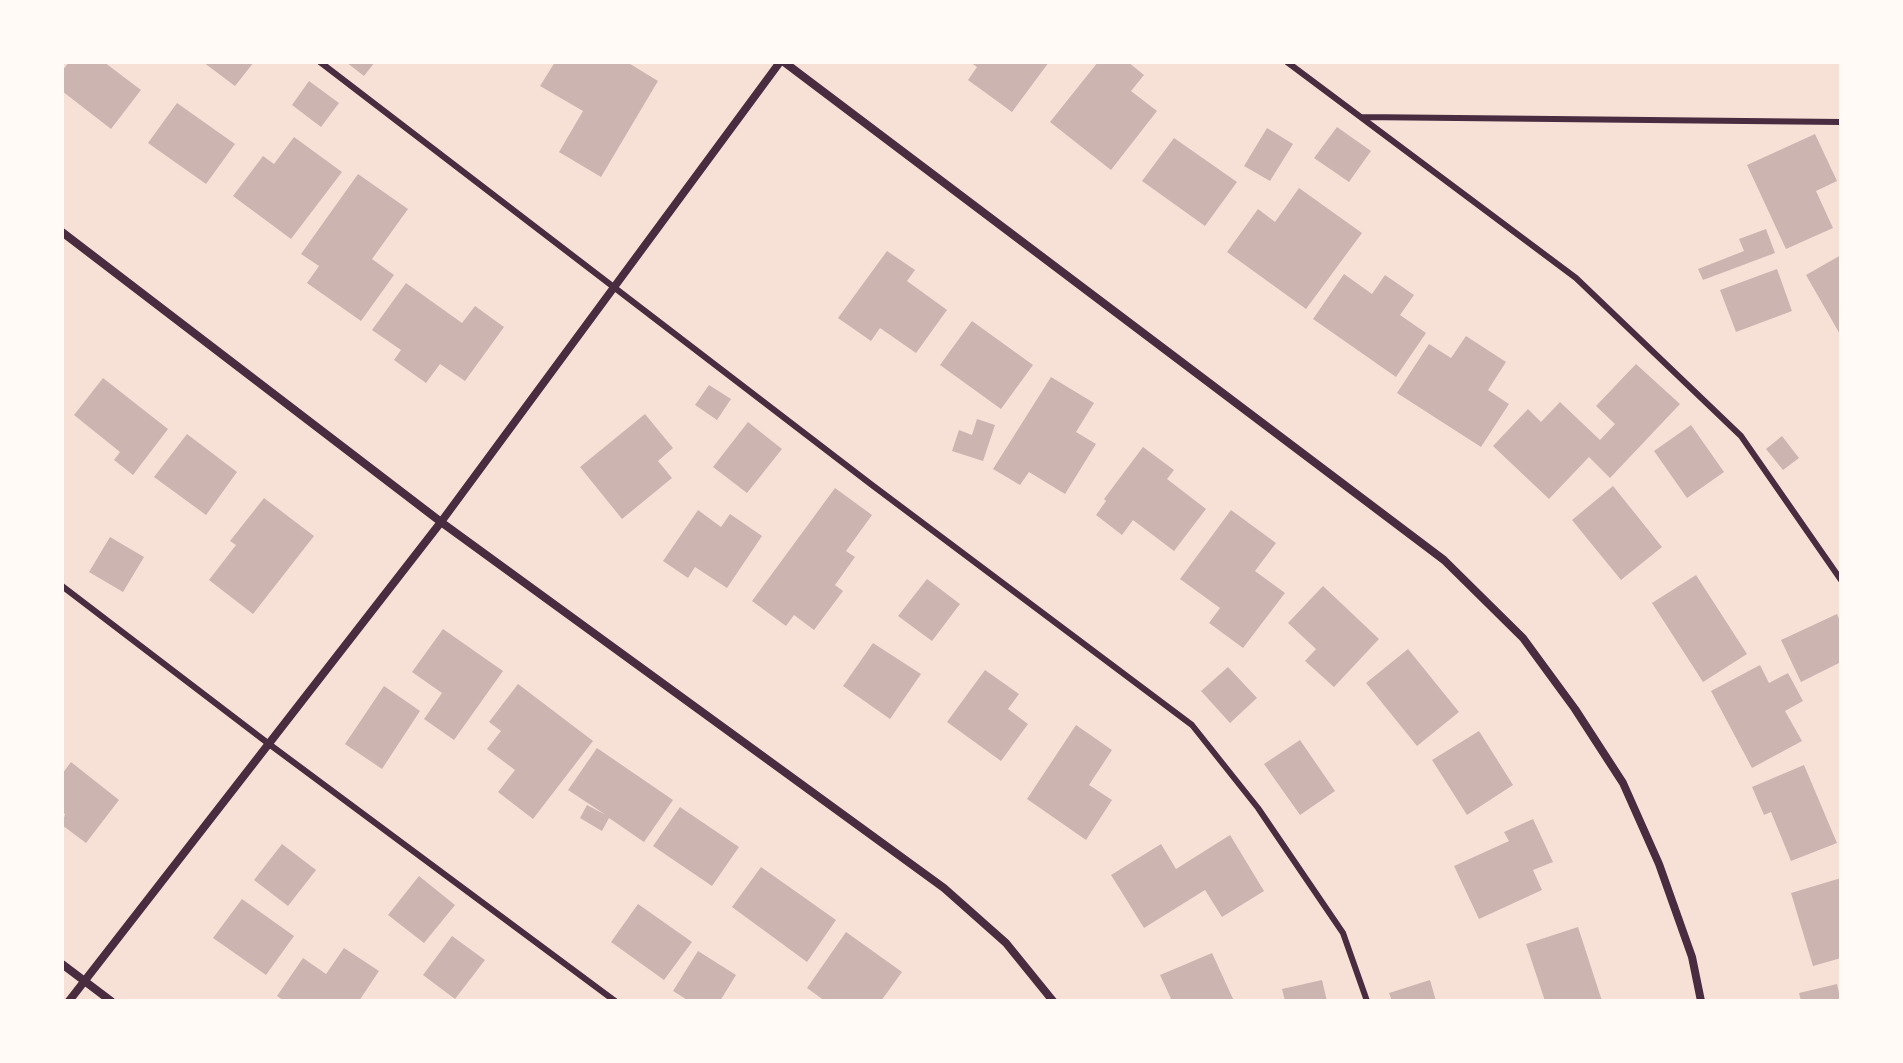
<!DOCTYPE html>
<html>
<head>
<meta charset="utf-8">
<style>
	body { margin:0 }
	#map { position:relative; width:1903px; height:1063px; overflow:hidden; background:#f7e1d7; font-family:"Sofia Sans Condensed",sans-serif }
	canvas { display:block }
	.frame { position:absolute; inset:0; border:64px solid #fffaf5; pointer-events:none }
</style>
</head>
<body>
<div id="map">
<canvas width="1903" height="1063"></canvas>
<div class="frame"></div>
</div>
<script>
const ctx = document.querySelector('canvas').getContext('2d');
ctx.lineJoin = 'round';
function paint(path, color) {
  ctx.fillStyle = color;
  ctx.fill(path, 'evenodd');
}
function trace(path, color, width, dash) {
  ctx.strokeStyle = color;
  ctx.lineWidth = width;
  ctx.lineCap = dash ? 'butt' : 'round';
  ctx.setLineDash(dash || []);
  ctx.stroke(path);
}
paint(new Path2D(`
	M69,62H104L141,90L111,129L62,91V71Z
	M203,62H254L235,86Z
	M346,62H375L364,76Z
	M555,62H627L658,81L601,177L559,152L583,111L540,86Z
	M970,62H1049L1012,112L968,80L977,67Z
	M1098,62H1128L1144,75L1131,91L1157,111L1111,170L1050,122Z
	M309,81L339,103L321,127L292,105Z
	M177,103L235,144L206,184L148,143Z
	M1337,127L1371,151L1349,182L1314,158Z
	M1267,128L1293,144L1270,181L1244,166Z
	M1815,134L1837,181L1816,191L1833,228L1786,249L1747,165Z
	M294,137L342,172L291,239L233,196L263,156L274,164Z
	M1174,138L1237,182L1205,226L1142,181Z
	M358,174L408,209L372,259L394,275L361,321L307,283L319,266L301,254Z
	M1299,188L1362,233L1306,309L1227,252L1258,209L1275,222Z
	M1766,229L1775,253L1703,280L1698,269L1744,251L1739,239Z
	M887,251L915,270L907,281L947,310L916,353L880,328L871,341L838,318Z
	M1841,255V336L1806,275Z
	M1777,269L1792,311L1736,332L1720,290Z
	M1344,274L1372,294L1385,275L1414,295L1400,315L1426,333L1396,377L1313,319Z
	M406,283L462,323L475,306L504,327L465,381L440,364L426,383L394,360L401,350L372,330Z
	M972,321L1033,365L1001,409L940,365Z
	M1466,336L1506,362L1488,390L1509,404L1481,447L1397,393L1429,344L1451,358Z
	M1636,364L1680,404L1610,478L1589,457L1549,499L1493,446L1528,409L1541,422L1560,402L1600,440L1615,424L1596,406Z
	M1051,377L1094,403L1076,432L1096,444L1065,494L1029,472L1020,485L993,469Z
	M103,378L168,429L133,475L114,460L120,452L74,415Z
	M709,385L731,399L717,420L695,405Z
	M645,414L673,448L658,461L672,478L622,519L580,467Z
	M977,419L995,425L983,461L952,451L959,430L972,435Z
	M748,422L782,449L747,493L713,467Z
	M1691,425L1724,472L1687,498L1654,451Z
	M187,434L237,472L206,515L154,477Z
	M1782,436L1799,458L1783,470L1766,449Z
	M1143,447L1174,470L1167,479L1206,509L1174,551L1133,520L1122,535L1096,515L1106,501L1104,499Z
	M1613,486L1662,547L1621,580L1572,520Z
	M835,488L872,515L846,551L855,557L835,585L843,591L814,630L794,615L786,626L752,601Z
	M264,498L314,536L253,614L209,580L236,545L230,541Z
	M698,510L721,527L730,514L762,536L727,588L695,567L688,578L663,561Z
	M1231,510L1276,543L1255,571L1285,593L1243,648L1209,623L1220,608L1180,579Z
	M110,537L144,557L123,592L89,572Z
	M1696,575L1747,654L1703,682L1652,603Z
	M927,579L960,604L932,641L898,616Z
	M1323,586L1379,639L1334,687L1305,661L1316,649L1288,623Z
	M1837,614L1841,623V662L1801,682L1781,640Z
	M443,629L503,671L454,740L424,719L442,693L412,672Z
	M873,643L921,674L890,719L843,686Z
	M1408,649L1459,712L1417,746L1366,683Z
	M1760,665L1769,683L1788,673L1803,701L1785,711L1802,741L1752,768L1711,691Z
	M1228,667L1257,698L1230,723L1201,691Z
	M985,670L1019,694L1008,709L1028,724L1001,761L947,722Z
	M518,684L593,741L533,819L498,792L515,770L487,749L501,731L489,722Z
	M384,686L420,711L382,769L345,744Z
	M1076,725L1112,750L1089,785L1112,800L1086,840L1027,799Z
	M1479,731L1513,785L1467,815L1432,760Z
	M1300,740L1335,791L1300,815L1264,764Z
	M597,748L673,800L644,842L609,818L602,831L580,818L587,805L606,815L568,790Z
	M71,762L119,800L86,843L62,825L65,814L62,812V774Z
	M1804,765L1837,843L1791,861L1771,812L1764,815L1752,787Z
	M680,807L739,847L712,886L653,846Z
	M1533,819L1553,862L1533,870L1542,890L1479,919L1454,866L1509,841L1504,832Z
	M1230,835L1264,891L1222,917L1205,890L1144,928L1111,875L1161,844L1176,869Z
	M282,844L316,870L288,906L254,880Z
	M761,867L836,920L807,962L732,907Z
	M419,876L455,905L424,943L388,915Z
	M1841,878V958L1813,966L1791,893Z
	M242,899L294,936L266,975L213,938Z
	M638,904L692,942L664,980L611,942Z
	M1578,927L1602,1001H1545L1526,944Z
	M846,932L902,972L881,1001H825L807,988Z
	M452,936L485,960L455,999L423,975Z
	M344,948L379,971L359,1001H284L277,996L303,958L326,974Z
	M698,951L736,975L720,1001H689L673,991Z
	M1212,953L1234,1001H1172L1160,975Z
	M1322,980L1327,1001H1285L1282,989Z
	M1430,980L1436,1001H1392L1389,993Z
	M1837,984L1841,1001H1801L1799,993Z`), '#ccb4b1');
trace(new Path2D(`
	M320,62L872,485L1192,725L1258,808L1343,933L1367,1001
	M1287,62L1576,278L1741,436L1841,580
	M1361,117L1841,122
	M62,586L269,744L615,1001`), '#4a2c40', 6);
trace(new Path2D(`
	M784,62L1444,560L1523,638L1575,709L1623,783L1659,864L1692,957L1701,1001
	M62,232L441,522L944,888L1006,943L1053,1001
	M62,964L111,1001
	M69,1001L441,522L780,62`), '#4a2c40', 8);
</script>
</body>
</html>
